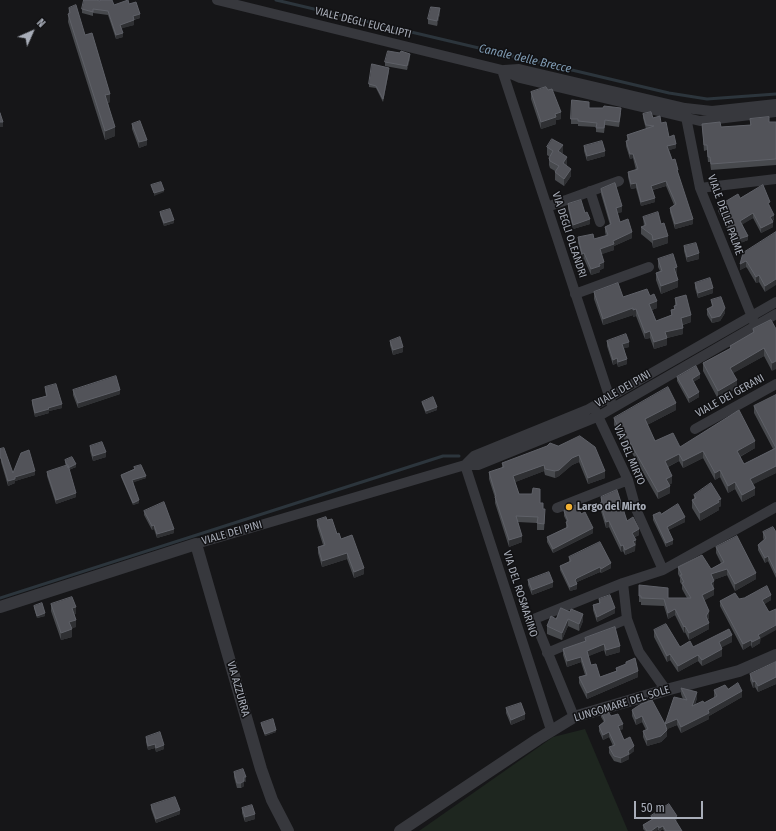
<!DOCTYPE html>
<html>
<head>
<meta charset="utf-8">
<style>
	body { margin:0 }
	#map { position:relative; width:776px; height:831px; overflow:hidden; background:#161618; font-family:"Fira Sans Condensed",sans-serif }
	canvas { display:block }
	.north { position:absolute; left:12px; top:12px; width:40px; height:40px; -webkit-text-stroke:3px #111113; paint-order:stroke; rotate:45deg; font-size:11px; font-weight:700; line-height:16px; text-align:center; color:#a8adb8 }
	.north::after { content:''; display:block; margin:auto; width:14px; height:18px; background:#a8adb8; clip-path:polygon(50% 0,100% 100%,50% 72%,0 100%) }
	.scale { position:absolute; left:634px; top:801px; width:69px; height:18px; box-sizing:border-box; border:2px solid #a8adb8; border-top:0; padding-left:5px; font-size:12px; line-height:14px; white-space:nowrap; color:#a8adb8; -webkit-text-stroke:3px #111113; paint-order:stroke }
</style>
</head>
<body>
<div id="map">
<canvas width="776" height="831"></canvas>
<div class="north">N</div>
<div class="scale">50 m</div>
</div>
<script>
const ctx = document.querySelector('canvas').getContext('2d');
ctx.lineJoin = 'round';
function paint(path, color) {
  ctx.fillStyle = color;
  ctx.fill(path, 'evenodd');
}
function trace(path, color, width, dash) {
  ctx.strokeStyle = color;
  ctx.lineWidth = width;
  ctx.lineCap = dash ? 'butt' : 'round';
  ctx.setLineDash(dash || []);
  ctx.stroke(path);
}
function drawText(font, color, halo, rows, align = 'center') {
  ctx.font = font + ' "Fira Sans Condensed",sans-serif';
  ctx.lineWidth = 3;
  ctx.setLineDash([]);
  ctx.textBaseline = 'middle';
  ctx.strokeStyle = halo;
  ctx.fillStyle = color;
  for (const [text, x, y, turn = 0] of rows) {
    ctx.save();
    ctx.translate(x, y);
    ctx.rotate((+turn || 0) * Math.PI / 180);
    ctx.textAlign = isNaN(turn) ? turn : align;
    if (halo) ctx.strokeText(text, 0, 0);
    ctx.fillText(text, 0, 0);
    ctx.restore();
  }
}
paint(new Path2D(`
	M585,729L628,831H419L553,737Z`), '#1e261f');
trace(new Path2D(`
	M276,0L669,93L707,99L776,94
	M0,598L443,456H459`), '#2c353c', 3);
trace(new Path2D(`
	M217,0L502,70L520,78L700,121L776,112
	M502,70L613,408
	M504,70L519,69L685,108L712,111L776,104
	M685,112L700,188L754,322
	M700,188L776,179
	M590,191L600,222
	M547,207L619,181
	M575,294L649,267
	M596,412L628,480L636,509L663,570
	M695,429L776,384
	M465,465L474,456L587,410L776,302
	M465,465L551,730
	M557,508L628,480
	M196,544L465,465H478L599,416L776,314
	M623,583L627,619L639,652L666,690
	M547,653L627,619
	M574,717L534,619L623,583L663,570L776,507`), '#37383d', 10);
trace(new Path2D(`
	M0,607L196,544L261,769L272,800L288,831
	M400,831L538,739L574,717L666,690L739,671L776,655`), '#37383d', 12);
paint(new Path2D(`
	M129,4L140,18L134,20V25L121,28L123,37L116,39L108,15L93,13V16L82,13V9L114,5Z
	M69,8L110,102L108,103L115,136L105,140L68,22Z
	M440,13L437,26L428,24V19Z
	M410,58L407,70L385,66V62Z
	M389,71L383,102L376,88L369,87V84Z
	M548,90L561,119L556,120V124L541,129L531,99V92Z
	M589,108L621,113L619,127L605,125L604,133L596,132V127L578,126V124H571V119Z
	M643,114L653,118L661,123L676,148L669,150L678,174L693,224L675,229L670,212V208L674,205L666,186L653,190L655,202L641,206L636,188L631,189L628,177V172L636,170L633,158L630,159L626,146V141H627V135L646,129L643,118Z
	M750,119L769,122H776V165L711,170L710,162H708L707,150L704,151L702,124L721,127L750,125Z
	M132,124L147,145L139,148L132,129Z
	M584,146L605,156L587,161L584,151Z
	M547,147L563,152L562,154L567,164L566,166L571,176L564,186L555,180V171L550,168L549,165V158L550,157L547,155Z
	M601,189L622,212L617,213L620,222L632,238L614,246V250L601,254L604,268L600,270V272L591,275L584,259L582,260L578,243V237L594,239L606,236L605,232V227L610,225L601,194Z
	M740,198L770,207L774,219L773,221V227L761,233L753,218L742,224L748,240L735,245L718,211V206Z
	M568,204L585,213L590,224L573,229L568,209Z
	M160,212L174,223L164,226L160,215Z
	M643,217L661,224L668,243L653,248L652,243L641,234V227L644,226Z
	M776,232L765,292L759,282L756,283L747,268L746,267L740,270V264Z
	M684,246L699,259L687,262L684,251Z
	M658,259L677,274L676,275L678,287L661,294L656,280V273L660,271L658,267Z
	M695,283L713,293L698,298L695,288Z
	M594,292L623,297L650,296L657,308L652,310L656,321L671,315V310L674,309V306H675V298L691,322L683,325V334L667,338V345L654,349L650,338L645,339L636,316L633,317V315L603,325L594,299Z
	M711,300L725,313L720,321L712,323L707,315V309L712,307Z
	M753,329H776L772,371L764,356L733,373L737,388L718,399L703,371V363L730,349V346L753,333Z
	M390,341L403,352L393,355L390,345Z
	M607,341L629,347L624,348L627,364L618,367L617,363L613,365L607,346Z
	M677,377L700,378L693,382L699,397L689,403L677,381Z
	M45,387L62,408L49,411V413L35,417L32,404V400L46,396L45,391Z
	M73,390L120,394L78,408L73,395Z
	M776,395V473L753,484L755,495L742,502L735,489L728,493L720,477L715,480L703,458L683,468L679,461L668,467L672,483L669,485L670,493L658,499L624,439L621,440L614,425V418L676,410L647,425L655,441L680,447L755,448L740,457L744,464L773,449L754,413V406Z
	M422,402L437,410L426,414L422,404Z
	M90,446L106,457L93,461L90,451Z
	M558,446L595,447L605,478L588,484L579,462L572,465L559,476L555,478L545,475L544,471L515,482L519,494L540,503L543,509L545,516L544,530H537V523L518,522L522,542L509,547L495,503V498L489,479V472L502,468V463Z
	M0,449L13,473L35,475L15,481V483L8,486L1,462Z
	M65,460L76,467L69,470L76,497L56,504L47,476V472L66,466L65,463Z
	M134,467L146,478L133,482L139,503L133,505L121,477V475L134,469Z
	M694,495L721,506L719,507V510L700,521L692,508V500L694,499Z
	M601,497L627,521L639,535L635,537L636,545L635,546V551L625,555L623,551L621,552L609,527L606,528L600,508V503L601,502Z
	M144,511L174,533L157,538L154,529L152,530L144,515Z
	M564,511L581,514L593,533L553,553L547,542V537L566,528V522H567L564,516Z
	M661,514L685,522L668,530L673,544L666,547L653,520V515Z
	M317,520H327L341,539L364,574L354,578L347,559L322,567L318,553V547L323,545L317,526Z
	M763,532H776V578L768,561L765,563L758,550V545L764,540L763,538Z
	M716,547L756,579L735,591L727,575L713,580L714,595L704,600L709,618L708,620L709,629L689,640L685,632L684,633L675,615L668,619L664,606L641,605V602H639V585L668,598H687L682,589V585L680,582V578L678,574V567L711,569L721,563L716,553Z
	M569,557L611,568L601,573L600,572L577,582V589L570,591L560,570V566L569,562Z
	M528,580L553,587L532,595L528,585Z
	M599,599L615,613L597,622L593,610V605L599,603Z
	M739,599L771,600L764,604L760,643L752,648L751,645L743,650L720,606V601Z
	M51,604L76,614H74L76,627L71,628L72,637L61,640L51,611Z
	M34,606L45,616L37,618L34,608Z
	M561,608L583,621L579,631L568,626L562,640L547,634V626L556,619Z
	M615,627L620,652L606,656L604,650L588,656L591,665L600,677L616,671V668L626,665V662L638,677L587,699L579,683V677L585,675L581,662L567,667L563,655V649L585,642V638Z
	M654,630L680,647H693L732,642L721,647L722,656L702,666L698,661L678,672L670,660L667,662L654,637Z
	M776,662V684L758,692L755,687L753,688L750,680V674Z
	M681,688L697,698L695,705L704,703L714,698V690L728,689L742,697L709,716V719L681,733L677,725L667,729V736L661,742L647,746L643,737V731L646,730L642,722L636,725L632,716V710L665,724L683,699L681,694Z
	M506,708L525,719L511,725L506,713Z
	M601,712L611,716L623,729L619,730L624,740L634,751L629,755V759L621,763L614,761L609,753V747L613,746L609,737L603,740L599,731V726L604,722L601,717Z
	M261,723L276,732L265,736L261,725Z
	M146,737L164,749L156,752L155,748L148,750L146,742Z
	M234,772L246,782H244V786L241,788H237L234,777Z
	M151,805L180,814L156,823L151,809Z
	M242,808L255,819L245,822L242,813Z
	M651,816L677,820L675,821L682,831H664L663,829L660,831H659L658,830L656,831H645L643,829V825L651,820Z`), '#47494d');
paint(new Path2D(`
	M440,8V13L437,26V21Z
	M140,14V18L133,20V16Z
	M134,20V25L120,29V25Z
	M123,33V37L116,39V35Z
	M410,54V58L407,70V66Z
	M389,68V71L383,102V99Z
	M110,94V102L105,104V95Z
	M561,112V119L556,120V124L541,129V122L555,114Z
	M0,122H3V127H0Z
	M115,127V136L105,140V131Z
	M147,140V145L139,148V142Z
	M676,144V148L667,151V146Z
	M563,145V152L558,159V151Z
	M605,151V156L587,161V156Z
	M630,154H633V158L630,159Z
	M567,157V164L563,171V163Z
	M571,169V176L564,186V179Z
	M666,181V186L651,190V186Z
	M636,183V188L631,189V184Z
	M164,190V192L154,196V193Z
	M655,198V202L641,206V202Z
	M622,206V212L616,214V208Z
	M753,213V218L740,226V221Z
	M774,215V219L770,222V217Z
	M590,219V224L573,229V225Z
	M693,219V224L675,229V224Z
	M174,220V223L164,226V223Z
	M773,222V227L761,233V228Z
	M632,232V238L614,246V250L600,255V249L613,241Z
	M668,236V243L653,248V240Z
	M748,236V240L735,245V240Z
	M584,253V259L582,260V254Z
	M699,253V259L687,262V257Z
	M746,261V267L740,270V264Z
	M604,262V268L600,270V272L591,275V269L599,264Z
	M677,267V274L674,275V268Z
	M759,275V282L756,283V277Z
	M776,279V285L765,292V286Z
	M678,280V287L661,294V286Z
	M713,288V293L698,298V293Z
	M657,301V308L649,311V304Z
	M633,308V315L603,325V319Z
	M725,308V313L720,321L712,323V318Z
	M636,309V316L633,317V310Z
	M691,315V322L681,325V318Z
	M683,328V334L667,338V345L654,349V342L665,332Z
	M650,331V338L645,339V333Z
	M629,342V347L622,349V344Z
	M403,347V352L393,355V350Z
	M764,348V356L730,375V368Z
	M617,358V363L613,365V360Z
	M627,359V364L618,367V362Z
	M776,361V369L772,371V363Z
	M700,374V378L692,383V379Z
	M737,380V388L718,399V391Z
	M120,390V394L78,408V403Z
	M699,392V397L689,403V398Z
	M676,403V410L645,426V419Z
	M62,404V408L49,411V413L35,417V413L48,408Z
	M437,407V410L426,414V411Z
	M624,432V439L621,440V433Z
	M755,441V448L737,458V451Z
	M703,451V458L683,468V461Z
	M106,452V457L93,461V456Z
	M679,454V461L665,468V461Z
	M579,455V462L572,465L559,476L555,478V471L572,458Z
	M76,464V467L68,470V468Z
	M544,465V471L513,483V476Z
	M776,466V473L750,486V479Z
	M720,470V477L715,480V473Z
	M35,471V475L15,481V483L8,486V481L15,477Z
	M605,471V478L588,484V478Z
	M146,476V478L132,483V480Z
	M672,476V483L666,487V479Z
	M735,482V489L728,493V486Z
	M670,486V493L658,499V492Z
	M755,488V495L742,502V495Z
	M76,493V497L56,504V500Z
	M721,499V506L719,507V510L700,521V513Z
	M139,500V503L133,505V503Z
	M685,517V522L667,531V527Z
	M609,521V527L606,528V522Z
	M154,525V529L152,530V526Z
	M593,528V533L553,553V549Z
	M174,529V533L157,538V534Z
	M639,529V535L632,538V533Z
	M522,536V542L509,547V540Z
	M636,540L635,551L625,555V550L633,541Z
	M673,540V544L666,547V543Z
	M623,545V551L621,552V546Z
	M347,553V559L322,567V561Z
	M768,556V561L765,563V558Z
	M611,563V568L601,573V569Z
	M600,567V572L577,582L575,584V580L577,578Z
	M364,568V574L354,578V572Z
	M727,569V575L711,581V574Z
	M756,573V579L735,591V584Z
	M714,581V588L711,583Z
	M553,582V587L532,595V590Z
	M577,584V589L570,591V587Z
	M714,589V595L702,602V595Z
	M771,595V600L762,606V600Z
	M76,607V614L72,615V608Z
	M615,608V613L597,622V617Z
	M675,609V615L668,619V613Z
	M709,611V618L706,622V616Z
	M45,613V616L37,618V616Z
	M583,614V621L579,631V624Z
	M568,619V626L562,640V633Z
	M76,620V627L69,629V622Z
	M709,623V629L689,640V633Z
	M776,625V630L760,639V643L752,648V642L758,635Z
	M685,626V632L684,633V627Z
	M72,629V637L61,640V633Z
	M732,635V642L719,649V642Z
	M751,640V645L743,650V644Z
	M604,644V650L587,657V651Z
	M620,646V652L606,656V650Z
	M722,649V656L702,666V660Z
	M670,654V660L667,662V656Z
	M698,655V661L678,672V666Z
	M581,657V662L567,667V661Z
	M638,671V677L587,699V693Z
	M776,677V684L758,692V686Z
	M755,681V687L753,688V682Z
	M742,691V697L709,716V719L681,733V727L708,710Z
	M697,692V698L692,712V706Z
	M525,714V719L511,725V720Z
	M642,716V722L636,725V719Z
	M677,719V725L665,730V724Z
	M623,724V729L618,731V726Z
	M276,730V732L265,736V734Z
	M667,730V736L661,742L647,746V740Z
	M609,732V737L603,740V735Z
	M155,744V748L148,750V746Z
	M164,745V749L156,752V748Z
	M634,746V751L629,755V759L621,763V758Z
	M244,777H246V782H244V786L241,788V783Z
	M180,810V814L156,823V819Z
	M255,814V819L245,822V817Z
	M677,816V820L674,822V818Z
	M658,826V830L656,831H651Z
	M663,826V829L659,831V828Z`), '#2f3033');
const building = new Path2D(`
	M84,0H96L100,1V0H112L114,5L128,0L129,4L136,2L140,14L133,16L134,20L120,25L123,33L116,35L108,11L93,9V12L82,9Z
	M76,5L85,35L92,33L110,94L105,95L115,127L105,131L68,14L70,13L69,8Z
	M431,7L440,8L437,21L428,19Z
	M388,51L400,53L401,51L410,54L407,66L385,62Z
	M372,64L389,68L383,99L376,86L369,84Z
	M546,87L548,90L552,89L561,112L555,114L556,117L541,122L531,92Z
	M572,100L589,102V108H603L604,106L621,108L619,122L605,120L604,128H596L597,123L578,121V119H571Z
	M651,112L653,118L660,116L661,123L666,122L669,137L674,135L676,144L667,146L672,160L675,159L678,170H677L693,219L675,224L670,208L676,204L666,181L651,186L655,198L641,202L636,183L631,184L628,172L638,169L633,154H630L626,141L629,140L627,135L654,126L646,125L643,114Z
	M0,113L3,122H0Z
	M769,117V122H776V159L711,164L710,157H708L707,145H704L702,124L720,122L721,127L751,125L750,119Z
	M140,121L147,140L139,142L132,124Z
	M552,139L563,145L558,151L567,157L563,163L571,169L564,179L555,172L559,166L550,161L549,158L553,151L547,147Z
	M602,141L605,151L587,156L584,146Z
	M161,182L164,190L154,193L151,185Z
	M615,183L622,206L616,208L620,222L628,219L632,232L613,241L614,244L600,249L604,262L599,264L600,266L591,269L584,253L582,254L578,237L593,234L594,239L608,235L605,227L611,224L601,189Z
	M763,185L770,202L768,203L774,215L770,217L773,222L761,228L753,213L740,221L748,236L735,240L718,206L738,194L740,198Z
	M581,200L585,213L587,212L590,219L573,225L568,204Z
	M170,209L174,220L164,223L160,212Z
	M658,212L661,224L664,223L668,236L653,240L652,235L641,227L646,225L643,217Z
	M776,232V279L765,286L759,275L756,277L747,262L746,261L740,264L743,253Z
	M696,243L699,253L687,257L684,246Z
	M673,254L677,267L674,268L678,280L661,286L656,273L662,271L658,259Z
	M710,278L713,288L698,293L695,283Z
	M618,283L623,297L647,289L650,296L654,294L657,301L649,304L656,321L672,315L671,310L675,309L674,306L677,305L675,298L686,295L691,315L681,318L683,328L665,332L667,338L654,342L650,331L645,333L636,309L633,310V308L603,319L594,292Z
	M721,297L725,308L720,316L712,318L707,309L713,306L711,300Z
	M771,320L776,329V361L772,363L764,348L730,368L737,380L718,391L703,363L731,348L730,346L754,332L753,329Z
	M626,334L629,342L622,344L627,359L618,362L617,358L613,360L607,341Z
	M400,337L403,347L393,350L390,341Z
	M696,366L700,374L692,379L699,392L689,398L677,377Z
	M116,376L120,390L78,403L73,390Z
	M56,384L62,404L48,408L49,409L35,413L32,400L47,396L45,387Z
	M668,387L676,403L645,419L655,441L673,433L680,447L739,410L755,441L737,451L744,464L776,448V466L750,479L755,488L742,495L735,482L728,486L720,470L715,473L703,451L683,461L679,454L665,461L672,476L666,479L670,486L658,492L624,432L621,433L614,418Z
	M776,395V448L754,406Z
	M433,397L437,407L426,411L422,402Z
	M580,436L595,447L605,471L588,478L579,455L572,458L559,470L555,471L545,469L544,465L513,476L519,494H532L533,488L540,489V503H543V509H545L544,524L537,523L538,517L516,516L522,536L509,540L495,497L496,496L489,472L504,467L502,463L547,446L550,443L558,446Z
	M102,442L106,452L93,456L90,446Z
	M4,448L13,473L21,453L29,450L35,471L15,477V479L8,481L1,458H0V449Z
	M72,457L76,464L68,468L65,460Z
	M68,465L76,493L56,500L47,472Z
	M141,465L146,476L132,480L139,500L133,503L121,475L135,469L134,467Z
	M711,483L721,499L718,500L719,502L700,513L692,500L696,498L694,495Z
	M617,490L627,521L633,517L639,529L632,533L636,540L633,541L635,545L625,550L623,545L621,546L609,521L606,522L600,503L602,502L601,497Z
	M164,502L174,529L157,534L154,525L152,526L144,511Z
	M678,504L685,517L667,527L673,540L666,543L653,515L660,512L661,514Z
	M577,505L581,514L585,512L593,528L553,549L547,537L568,527L566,522L568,521L564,511Z
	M326,517L327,520L332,519L337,534L339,533L341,539L352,535L364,568L354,572L347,553L322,561L318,547L325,545L317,520Z
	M773,527L776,532V573L768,556L765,558L758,545L766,538L763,532Z
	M737,536L756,573L735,584L727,569L711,574L714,581L711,583L714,589L702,595L709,611L706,616L709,623L689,633L685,626L684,627L675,609L668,613L664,599L641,598V596H639V585L668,588V598H691L682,583L684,582L680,575H682L678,567L702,555L711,569L724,562L716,547Z
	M600,542L611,563L601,569L600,567L577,578L575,580L577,584L570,587L560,566L571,561L569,557Z
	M549,572L553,582L532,590L528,580Z
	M767,586L771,595L762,600L769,612L776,609V625L758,635L760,638L752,642L751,640L743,644L720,601L735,593L739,599L744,598Z
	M610,595L615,608L597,617L593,605L600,603L599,599Z
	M72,597L76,607L72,608L76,620L69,622L72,629L61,633L51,604Z
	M42,603L45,613L37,616L34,606Z
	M561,608L570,612L571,609L583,614L579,624L568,619L562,633L547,626L551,616L556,619Z
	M666,624L680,647L690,641L693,647L729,629L732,635L719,642L722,649L702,660L698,655L678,666L670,654L667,656L654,630Z
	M615,627L620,646L606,650L604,644L587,651L591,665L596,664L600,677L617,671L616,668L626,664V662L635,658L638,671L587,693L579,677L587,675L581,657L567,661L563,649L586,641L585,638Z
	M776,662V677L758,686L755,681L753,682L750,674Z
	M738,683L742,691L708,710L709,713L681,727L677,719L665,724L667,730L661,736L647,740L643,731L648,729L642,716L636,719L632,710L641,704L652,700L665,724L674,697L687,700L681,688L697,692L692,706L703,701L704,703L717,696L714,690L725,685L728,689Z
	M521,703L525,714L511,720L506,708Z
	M607,710L611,716L618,714L623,724L618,726L624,740L630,737L634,746L628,751L629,754L621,758L614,756L609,747L615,745L609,732L603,735L599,726L605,721L601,712Z
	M273,719L276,730L265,734L261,723Z
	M160,732L164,745L156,748L155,744L148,746L146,737Z
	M243,769L246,777H244V781L241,783H237L234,772Z
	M175,797L180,810L156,819L151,805Z
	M669,804L677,816L674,818L682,831H666L663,826L659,828L658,826L651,831H647L643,825L653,819L651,816Z
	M252,805L255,814L245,817L242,808Z`);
paint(building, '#525359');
trace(building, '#5f6168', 1);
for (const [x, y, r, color] of [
	[569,507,4,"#f2b134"]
]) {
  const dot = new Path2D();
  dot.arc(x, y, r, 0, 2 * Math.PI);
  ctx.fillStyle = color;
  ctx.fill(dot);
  trace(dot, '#111113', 1.5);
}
drawText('11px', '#a8adb8', '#111113', [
	["VIALE DEGLI EUCALIPTI",363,23,14],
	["VIALE DELLE PALME",725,215,70],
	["VIA DEGLI OLEANDRI",569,235,72],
	["VIALE DEI PINI",623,389,-30],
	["VIALE DEI GERANI",730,396,-29],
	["VIA DEL MIRTO",629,455,67],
	["VIALE DEI PINI",232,533,-16],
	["VIA DEL ROSMARINO",520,594,72],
	["VIA AZZURRA",238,689,74],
	["LUNGOMARE DEL SOLE",622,704,-17]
]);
drawText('bold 11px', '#a8adb8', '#111113', [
	["Largo del Mirto",577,507]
], 'left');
drawText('italic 12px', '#7f9bb3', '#111113', [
	["Canale delle Brecce",525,59,13]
]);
</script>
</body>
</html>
